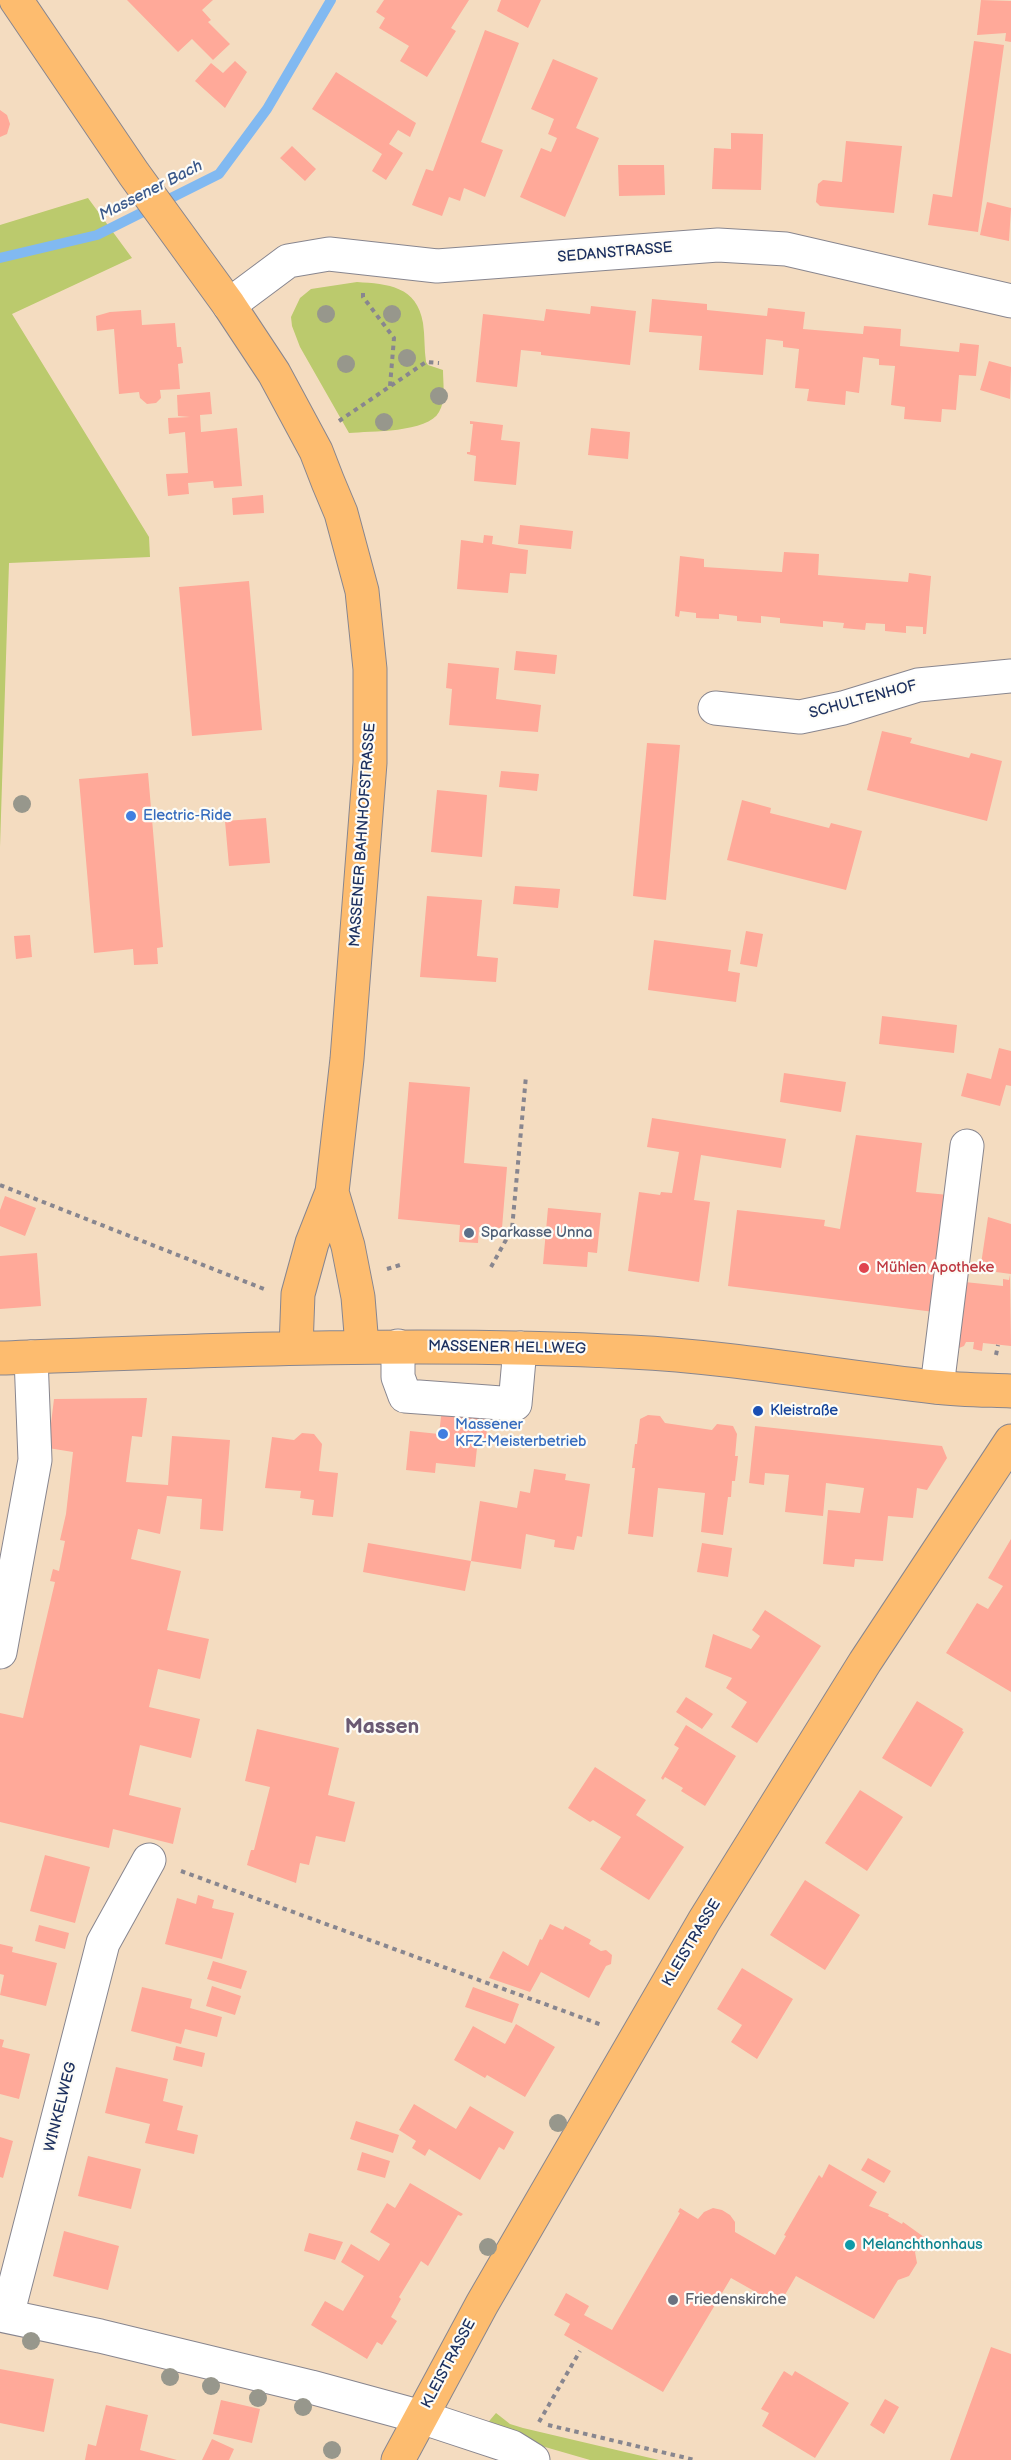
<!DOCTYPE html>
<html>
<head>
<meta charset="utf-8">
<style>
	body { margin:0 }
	canvas { display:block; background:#f4dcc0 }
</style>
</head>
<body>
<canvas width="1011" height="2460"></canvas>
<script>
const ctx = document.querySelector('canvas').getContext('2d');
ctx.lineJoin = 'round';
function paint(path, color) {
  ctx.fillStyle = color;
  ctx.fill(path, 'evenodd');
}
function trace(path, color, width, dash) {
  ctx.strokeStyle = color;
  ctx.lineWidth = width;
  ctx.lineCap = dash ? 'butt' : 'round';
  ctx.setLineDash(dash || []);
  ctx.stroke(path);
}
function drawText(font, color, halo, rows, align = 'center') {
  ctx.font = font + ' "Balsamiq Sans",sans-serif';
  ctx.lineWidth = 4.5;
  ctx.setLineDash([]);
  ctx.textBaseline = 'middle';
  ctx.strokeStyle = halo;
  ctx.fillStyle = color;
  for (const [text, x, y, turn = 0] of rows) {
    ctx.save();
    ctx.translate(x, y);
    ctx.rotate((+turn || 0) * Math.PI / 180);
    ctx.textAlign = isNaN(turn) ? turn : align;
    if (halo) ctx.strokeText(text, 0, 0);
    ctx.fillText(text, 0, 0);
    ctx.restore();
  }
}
paint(new Path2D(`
	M88,198L132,258L12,314L149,537L150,557L9,563L0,847V225Z
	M357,282C388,284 417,286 423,323C425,336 424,349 426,362L428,365L443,370C443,383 446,401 439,412C428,433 370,431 349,433L300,347L292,326L291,317L300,298L311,289Z
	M496,2413L510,2424L523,2428L659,2460H590L514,2438L485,2426Z`), '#bbca6d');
trace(new Path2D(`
	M0,258L97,235L219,174L267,109L331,0`), '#81b9f1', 10);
paint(new Path2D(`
	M127,0H213L202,10L211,20L208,22L230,44L213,60L192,39L178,52Z
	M384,0H469L451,28L456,31L427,77L400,61L409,46L379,28L385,18L376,12Z
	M501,0H541L528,28L497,11Z
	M981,0L1011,1V42L1005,41L1006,33L977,35Z
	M485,30L519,43L481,142L503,150L485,197L464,188L460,201L449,197L442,216L412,205L426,169L433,171Z
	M974,41L1004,45L978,232L928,225L933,194L952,197Z
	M553,59L598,78L576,128L599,138L565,217L520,197L541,148L551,152L557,138L548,134L554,119L531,109Z
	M235,61L247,72L225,108L195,81L211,63L223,73Z
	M336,72L416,123L410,137L398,130L389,144L403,153L386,180L372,171L382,154L312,109Z
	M0,110L7,115L10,124L7,134L0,137Z
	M731,133L763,134L761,190L712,189L714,148L731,149Z
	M846,141L902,146L894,213L820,206L816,202L818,184L823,180L842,182Z
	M292,146L316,169L305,181L280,158Z
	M618,165H664L665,195L619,196Z
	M987,202L1011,208L1009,241L980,235Z
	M652,299L707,304V310L767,316L768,308L805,312L803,329L863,334L864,326L901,329L900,346L959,352L960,343L979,345L976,376L959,375L956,410L942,409L941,422L904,419L905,407L891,405L895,366L879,365V359L863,357L859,393L846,391L845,405L807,401L809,389L795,388L799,349L783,347V341L766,339L763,375L699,370L702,336L649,332Z
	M591,306L636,311L630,365L541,355V352L521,350L517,387L476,382L483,314L544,321L546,309L590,314Z
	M141,310L142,325L175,323L177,347H181L183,363L178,364L180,389L160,390L161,398L156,403L147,404L140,398L139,392L119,394L114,329L97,331L96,316L110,312Z
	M989,361L1011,367L1010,399L980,390Z
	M210,392L212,414L200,415L201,432L237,428L242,486L214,488L213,481L188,483L189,494L168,496L166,474L188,473L185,432L169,434L168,418L190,417L178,416L177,395Z
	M470,421L503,425L501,440L520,442L516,485L474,481L476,456L467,454V452H470L473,424H470Z
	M591,428L630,432L628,459L588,455Z
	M263,495L264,513L233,515L232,498Z
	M520,525L573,531L571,549L518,544Z
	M484,535L493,536L492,544L528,550L526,574L510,573L508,593L457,589L461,540L483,543Z
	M784,552L819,554L818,575L908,582L909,573L931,576L926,634H923V627L906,626V633L885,631V624L866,623L865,630L843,628L844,623L823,621V627L780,623V618L761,616V623L737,621V616L719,614V619L696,618V613L680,611L679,617L675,616L680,556L704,559V567L782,572Z
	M249,581L262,730L192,736L179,587Z
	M516,651L557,655L555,674L514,670Z
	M448,663L499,668L496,699L541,705L538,732L449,725L452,689L446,688Z
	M882,731L912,738L910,743L969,758L971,753L1002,761L987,821L867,790Z
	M647,743L680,745L666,900L633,896Z
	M501,771L539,774L537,791L499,787Z
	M148,773L163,947L157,948L158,964L134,965L133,949L94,953L79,779Z
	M437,790L487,795L482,857L431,852Z
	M742,800L771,808L770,813L829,828L831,823L862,831L846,890L727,860Z
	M266,818L270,863L229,866L225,821Z
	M515,886L560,889L558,908L513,904Z
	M427,896L482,900L477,956L498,958L496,982L420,977Z
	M746,931L763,934L757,967L740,964Z
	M30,935L32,957L16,959L14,936Z
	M654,940L731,950L728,971L740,973L736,1002L648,990Z
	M882,1016L957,1025L954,1053L879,1044Z
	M999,1048L1011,1051V1086L1006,1085L1000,1106L961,1096L967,1073L991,1079Z
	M784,1073L846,1082L841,1112L780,1102Z
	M409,1082L470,1087L464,1163L507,1167L502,1228L479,1227L478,1243L459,1242L460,1225L398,1219Z
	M652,1118L786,1139L781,1168L701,1155L694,1200L710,1202L699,1282L628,1271L639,1192L660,1195L661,1192L672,1193L679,1152L647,1147Z
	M856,1135L922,1143L916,1192L949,1195L934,1312L728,1286L737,1210L825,1220L824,1226L840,1229Z
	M5,1196L36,1208L25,1236L0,1226V1210Z
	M548,1208L601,1213L597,1253L588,1252L587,1267L543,1264Z
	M988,1217L1011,1224V1274L996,1272L997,1268L981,1264Z
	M37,1253L41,1306L0,1309V1256Z
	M1010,1275L1011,1346L983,1343L982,1351L973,1349L974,1342H966L964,1346L959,1348L953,1344L955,1281L1003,1286V1279L1009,1280Z
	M445,1383L492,1388L486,1438H478L475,1467L436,1463L435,1473L406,1470L410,1431L439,1434Z
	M147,1398L142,1437L132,1436L126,1482L168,1485L172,1436L230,1440L223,1531L200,1529L202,1499L167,1496L160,1534L138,1529L131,1559L181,1571L167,1630L209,1639L200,1679L158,1669L149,1707L200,1719L191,1758L140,1745L129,1795L181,1808L173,1844L113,1829L109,1848L0,1822V1713L23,1718L55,1582L50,1581L53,1569L59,1571L65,1541L60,1540L66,1514L73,1452L48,1448L54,1399Z
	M648,1415L660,1416L665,1423L712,1430L717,1424L733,1426L737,1434L735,1456H738L735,1481H732L731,1497H728L723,1535L701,1532L705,1493L658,1488L653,1537L628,1534L635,1468H632L635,1444H637L640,1419Z
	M755,1426L942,1446L947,1458L927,1490L917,1488L913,1518L888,1516L883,1561L855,1559L854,1567L823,1564L828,1510L860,1513L864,1488L826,1483L823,1516L785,1512L789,1475L765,1473L764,1485L749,1483Z
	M302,1433L314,1434L322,1444L319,1471L338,1473L333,1517L312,1515L314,1500L300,1498L301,1491L265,1488L272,1437L294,1440Z
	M534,1469L566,1474L565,1480L590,1484L582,1537L577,1536L574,1550L554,1547L555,1540L526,1534L521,1569L471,1561L480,1501L517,1508L520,1491L530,1493Z
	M1011,1539V1692L946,1653L977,1603L988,1609L1003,1586L988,1578Z
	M368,1543L471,1561L465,1591L363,1572Z
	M702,1543L732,1548L728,1577L697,1572Z
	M765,1610L821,1646L757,1743L731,1727L747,1702L726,1688L732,1678L705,1667L713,1634L751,1649L760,1636L752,1630Z
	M686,1697L713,1714L702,1729L676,1712Z
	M917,1701L963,1729L962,1731L964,1732L931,1787L882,1758Z
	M686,1725L736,1756L705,1806L681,1791L683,1788L665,1777L663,1780L661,1778L679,1748L674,1745Z
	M257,1729L339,1748L328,1795L355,1802L345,1842L316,1836L309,1865L300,1863L296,1883L247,1865L251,1850H254L270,1787L245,1781Z
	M595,1767L646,1800L636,1815L684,1847L649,1900L600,1869L621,1837L593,1820L590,1822L568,1808Z
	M860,1790L903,1817L867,1871L825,1843Z
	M45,1855L90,1867L75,1923L30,1911Z
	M805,1880L860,1915L825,1970L770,1935Z
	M198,1895L214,1900L212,1908L234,1913L222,1959L165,1944L177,1898L196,1904Z
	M550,1924L563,1930L565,1926L591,1940L589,1944L601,1951L606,1950L612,1955L611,1964L606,1966L589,1998L541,1972L530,1992L489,1978L503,1951L528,1966L540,1939L542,1940Z
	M39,1925L69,1933L65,1949L35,1941Z
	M0,1944L13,1947L12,1952L57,1963L46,2006L0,1995L4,1975L0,1974Z
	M213,1961L247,1971L241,1989L207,1979Z
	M742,1968L793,1999L757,2059L731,2042L742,2025L717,2009Z
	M212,1986L241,1996L235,2015L206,2006Z
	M142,1987L192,1999L190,2008L222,2017L217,2037L185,2029L181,2044L131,2031Z
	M473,1987L519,2004L512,2023L465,2007Z
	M516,2024L555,2047L525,2097L487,2075L485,2078L454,2060L473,2026L505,2044Z
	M0,2039L4,2040L2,2047L30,2054L19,2099L0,2094Z
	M176,2046L205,2053L202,2067L173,2060Z
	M116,2067L168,2079L163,2101L183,2106L177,2130L198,2135L194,2154L145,2143L150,2124L105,2113Z
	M414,2104L456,2129L470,2106L514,2132L504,2150L499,2147L480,2180L429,2149L425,2156L412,2148L416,2141L399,2130Z
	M356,2121L399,2135L393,2153L350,2139Z
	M0,2137L13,2141L3,2178L0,2177Z
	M362,2152L390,2161L385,2178L357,2170Z
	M88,2156L141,2169L131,2209L78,2196Z
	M868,2158L891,2171L884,2183L861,2170Z
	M829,2164L877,2192L869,2206L889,2214L888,2216L902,2224L903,2222L924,2237L915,2252L917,2263L909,2276L898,2280L874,2319L796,2276L779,2305L731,2278L663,2392L564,2335L570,2324L554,2315L566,2293L589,2306L584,2315L612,2330L680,2213L678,2212L680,2208L698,2219L704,2212L713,2208L722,2210L730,2215L735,2222V2232L775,2255L786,2236L784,2235L819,2175L822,2178Z
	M410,2183L463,2214L461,2216L458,2215L428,2266L421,2261L399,2297L401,2299L391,2317L397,2321L382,2345L377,2342L367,2359L311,2325L325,2301L343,2311L364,2276L341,2262L351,2244L379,2261L390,2244L370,2232L387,2203L395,2208Z
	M64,2231L119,2246L108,2290L53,2276Z
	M309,2233L343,2242L335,2260L304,2251Z
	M991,2347L1011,2354V2460H950Z
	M0,2369L54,2379L44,2432L0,2423Z
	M784,2371L792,2376L795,2371L849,2403L815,2458L762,2426L769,2413L761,2409Z
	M885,2399L899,2407L884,2434L870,2425Z
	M221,2400L260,2409L252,2443L213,2434Z
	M106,2405L148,2415L140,2450L177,2460H85L88,2444L96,2446Z
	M212,2439L234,2449L229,2460H202Z`), '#ffa999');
const minor = new Path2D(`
	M229,305L288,261L329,254L437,266L718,245L786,249L1011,301
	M715,708L800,717L843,708L918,685L1011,676
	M398,1346V1377L405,1396L515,1404L520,1348
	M937,1387L967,1146
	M0,1652L35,1460L31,1357
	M0,2315L100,2336L311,2387L421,2417L512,2447L533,2460
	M7,2316L103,1943L149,1860`);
const major = new Path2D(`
	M16,0L134,174L229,305L274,373L316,451L328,482L341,513L362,591L370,669V763L347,1059L332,1192L312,1243L298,1294L296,1348
	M332,1192L348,1246L358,1297L362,1346
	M0,1358C210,1350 421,1341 631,1352C733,1357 834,1376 935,1387C960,1390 986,1390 1011,1391
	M398,2460L482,2304L704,1921L865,1662L1011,1441`);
trace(minor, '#88868f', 35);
trace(major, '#88868f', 35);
trace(new Path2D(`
	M363,293V297L394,338L390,386
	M339,421L426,362L439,363
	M0,1185L264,1289
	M491,1267L512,1229L526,1076
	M387,1269L400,1265
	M996,1355L998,1345
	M181,1871L602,2025
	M539,2422L580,2351
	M548,2425L695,2460`), '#88868f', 4, [4.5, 4.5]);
trace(minor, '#fff', 33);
trace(major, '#fdbc6f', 33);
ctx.fillStyle = '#97978c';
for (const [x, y] of [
	[326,314],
	[392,314],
	[407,358],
	[346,364],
	[439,396],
	[384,422],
	[22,804],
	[558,2123],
	[488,2247],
	[31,2341],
	[170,2377],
	[211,2386],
	[258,2398],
	[303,2407],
	[332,2450]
]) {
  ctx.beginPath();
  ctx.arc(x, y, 9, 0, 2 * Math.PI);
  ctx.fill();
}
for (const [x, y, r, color] of [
	[131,816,6,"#3f7fe0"],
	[469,1233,6,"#5c6f8a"],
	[864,1268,6,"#e0444e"],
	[758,1411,6,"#1a4fb4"],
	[443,1434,6,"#3f7fe0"],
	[850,2245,6,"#0f9aa8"],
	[673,2300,6,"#6b7280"]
]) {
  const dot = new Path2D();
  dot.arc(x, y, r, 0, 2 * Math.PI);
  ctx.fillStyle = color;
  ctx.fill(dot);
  trace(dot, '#fdfcf7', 2);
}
drawText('15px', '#1b2f5e', '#fdfcf7', [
	["SEDANSTRASSE",615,253,-5],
	["SCHULTENHOF",863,700,-15],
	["MASSENER BAHNHOFSTRASSE",363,835,-86],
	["MASSENER HELLWEG",507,1348,1],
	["KLEISTRASSE",692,1943,-59],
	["WINKELWEG",61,2107,-76],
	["KLEISTRASSE",449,2364,-62]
]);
drawText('15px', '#366cbe', '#fdfcf7', [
	["Electric-Ride",143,816],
	["Massener",455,1425],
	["KFZ-Meisterbetrieb",455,1442]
], 'left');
drawText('15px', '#4e5e75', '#fdfcf7', [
	["Sparkasse Unna",481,1233]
], 'left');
drawText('15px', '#be3a42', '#fdfcf7', [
	["Mühlen Apotheke",876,1268]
], 'left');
drawText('15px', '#164399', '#fdfcf7', [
	["Kleistraße",770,1411]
], 'left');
drawText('15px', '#0d838f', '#fdfcf7', [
	["Melanchthonhaus",862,2245]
], 'left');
drawText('15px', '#5b616d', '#fdfcf7', [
	["Friedenskirche",685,2300]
], 'left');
drawText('italic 16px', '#3a588a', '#fdfcf7', [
	["Massener Bach",151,191,-27]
]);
drawText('bold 21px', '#6b5a73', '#fdfcf7', [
	["Massen",382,1728]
]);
</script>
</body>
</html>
